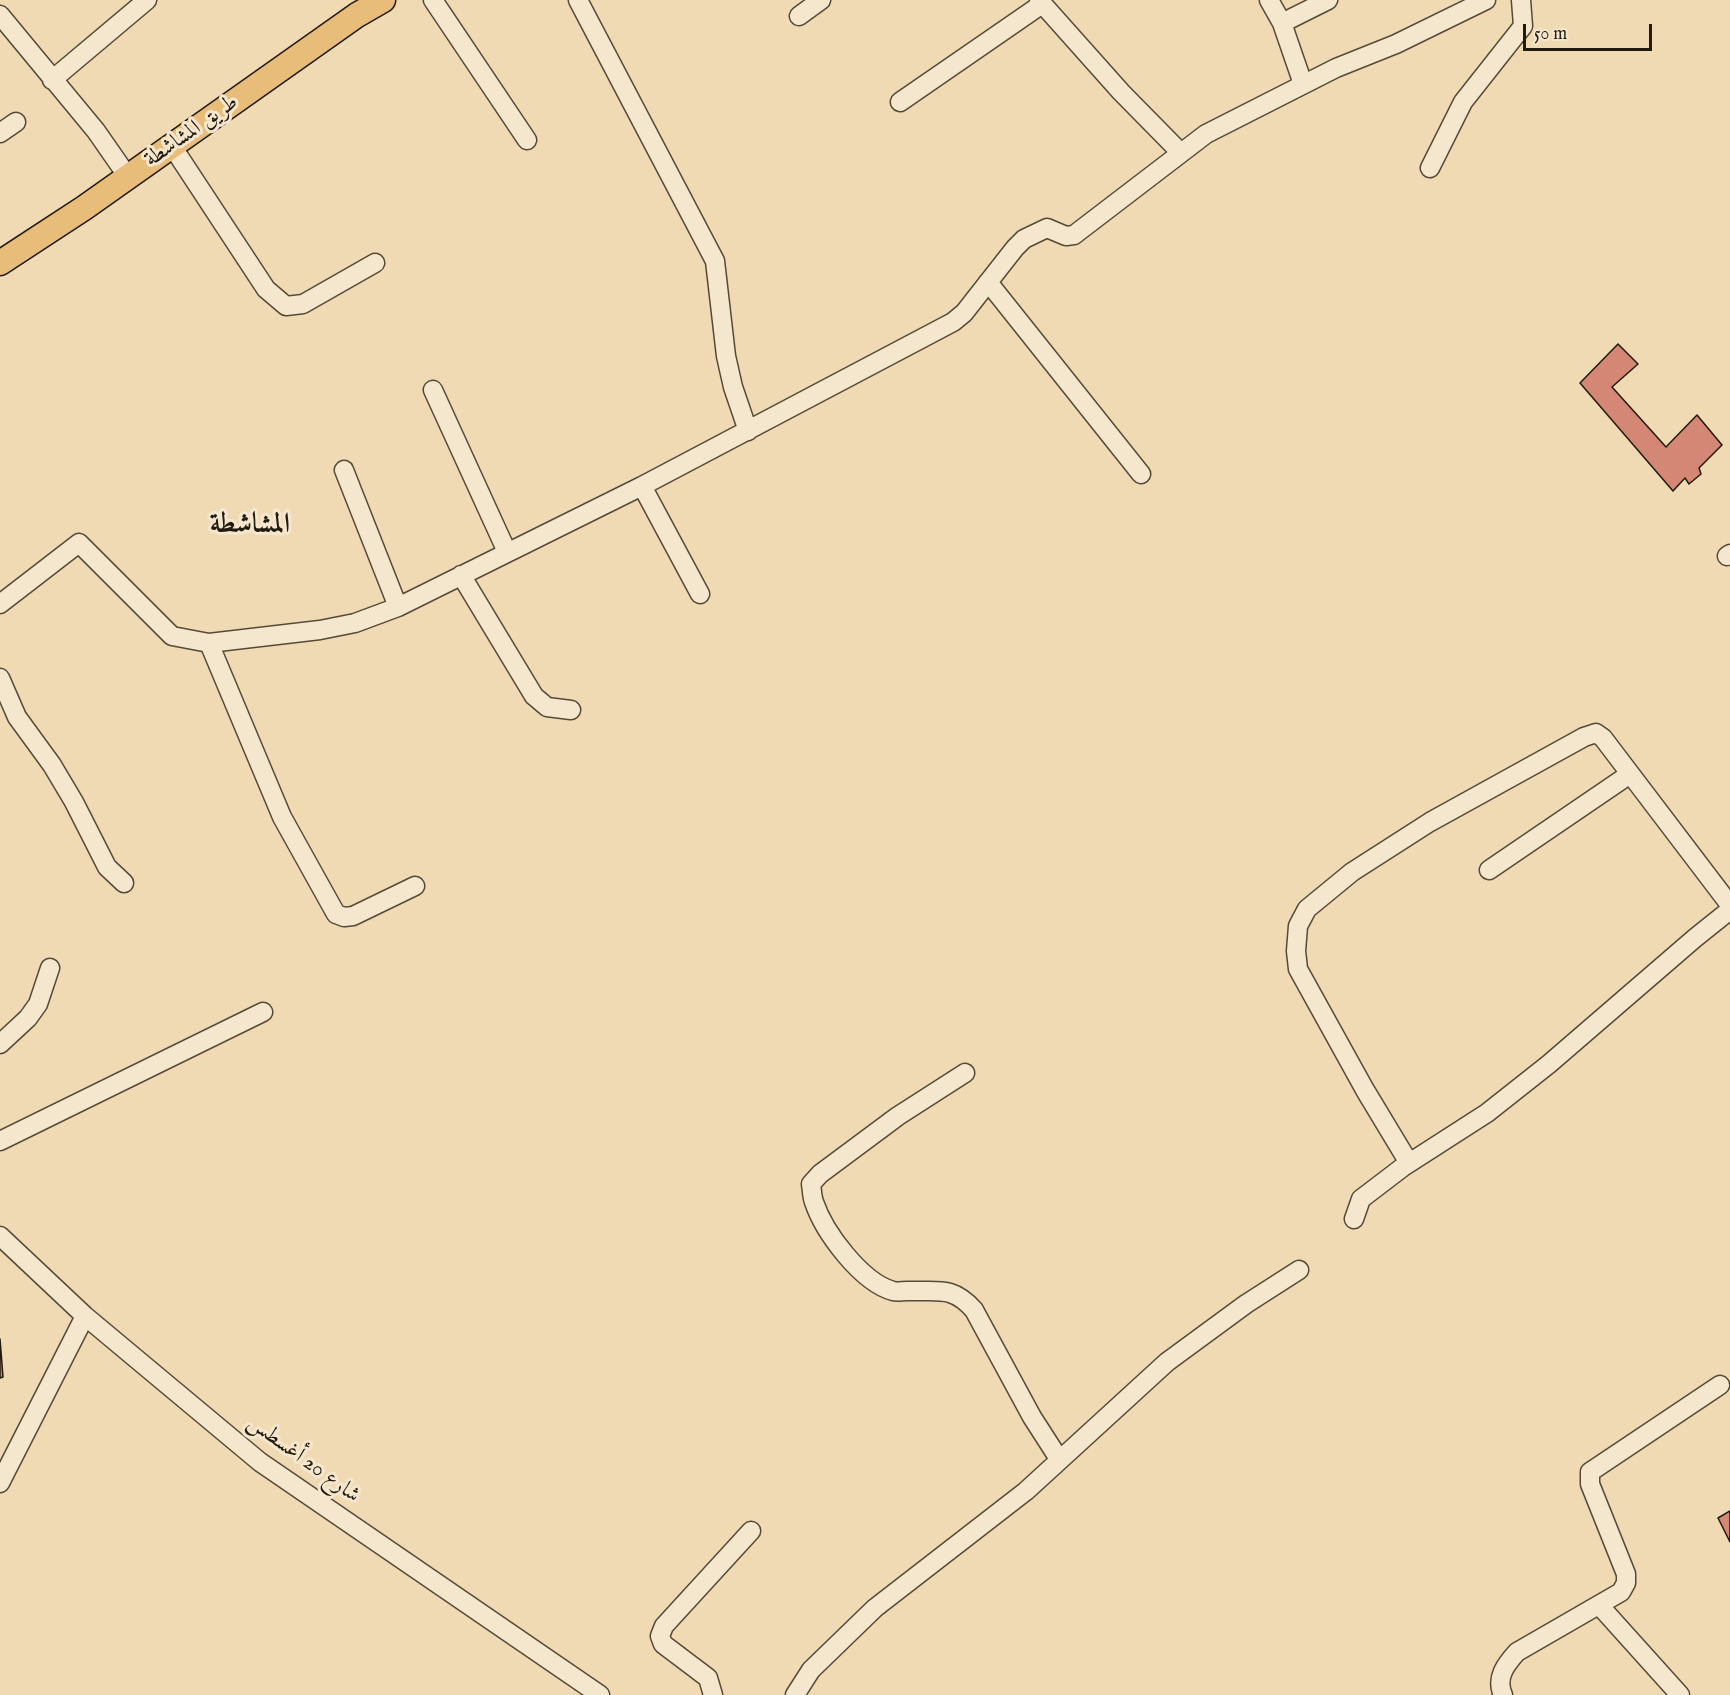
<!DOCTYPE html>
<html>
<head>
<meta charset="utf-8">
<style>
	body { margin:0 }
	#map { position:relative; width:1730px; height:1695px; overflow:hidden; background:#f0dab4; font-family:"IM FELL English",serif }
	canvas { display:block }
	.scale { position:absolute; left:1523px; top:24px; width:129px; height:27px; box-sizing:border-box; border:3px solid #211a0f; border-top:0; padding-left:8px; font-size:18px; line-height:21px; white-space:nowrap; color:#211a0f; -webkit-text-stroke:4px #f5e7ce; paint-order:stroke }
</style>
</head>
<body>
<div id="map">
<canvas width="1730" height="1695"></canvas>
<div class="scale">50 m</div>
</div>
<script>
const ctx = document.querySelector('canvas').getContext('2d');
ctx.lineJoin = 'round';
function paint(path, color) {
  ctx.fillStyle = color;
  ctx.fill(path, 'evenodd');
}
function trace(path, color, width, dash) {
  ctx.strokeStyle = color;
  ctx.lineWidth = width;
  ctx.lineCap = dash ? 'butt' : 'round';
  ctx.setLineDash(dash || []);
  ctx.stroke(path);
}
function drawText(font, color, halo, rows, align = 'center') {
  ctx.font = font + ' "IM FELL English",Amiri,serif';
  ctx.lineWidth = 6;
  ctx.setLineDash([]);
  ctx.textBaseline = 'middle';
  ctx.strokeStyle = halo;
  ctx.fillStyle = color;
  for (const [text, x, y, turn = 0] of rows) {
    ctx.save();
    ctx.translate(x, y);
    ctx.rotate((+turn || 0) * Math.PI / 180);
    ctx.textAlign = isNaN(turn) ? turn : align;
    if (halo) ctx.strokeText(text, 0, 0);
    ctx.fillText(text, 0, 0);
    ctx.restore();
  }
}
const building = new Path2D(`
	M1618,344L1638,364L1612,387L1666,447L1697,415L1722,445L1699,468L1701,474L1689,484L1685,478L1673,491L1580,383Z
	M0,1339L3,1377L0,1378Z
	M1730,1511V1542L1718,1518Z`);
paint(building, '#d48775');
trace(building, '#211a0f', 1.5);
const minor = new Path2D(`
	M433,0L527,140
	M578,0L715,261L726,356L733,387L748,431
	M1039,0L1121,92L1181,153
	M1269,0L1282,23L1303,84
	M0,15L96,131L128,177
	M799,16L821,0
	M1282,23L1328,0
	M52,80L147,0
	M900,102L1042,4
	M0,133L16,122
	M172,146L266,289L286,306L303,304L375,263
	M1430,168L1463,102L1523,26L1521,0
	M988,282L1141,474
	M433,390L507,552
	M344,470L398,607
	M642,486L700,594
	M1727,556L1730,554
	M461,575L534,696L547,707L571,710
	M0,604L79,543L172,636L209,643L320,630L355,623L398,607L642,486L953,322L964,313L1015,248L1024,239L1047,228L1066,236L1074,235L1206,134L1336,68L1396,44L1486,0
	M209,643L282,817L336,914L344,917L353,916L415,886
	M0,678L17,717L52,765L74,802L107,867L124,883
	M1489,870L1630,774
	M0,1044L28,1018L38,1004L50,968
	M965,1073L898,1116L820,1174L811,1184C812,1190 812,1197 814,1202C824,1232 861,1282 893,1291C897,1292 902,1291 907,1291C937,1292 952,1285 974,1310L1032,1417L1059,1459
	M0,1141L263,1012
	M1409,1163L1365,1090L1298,969L1296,951L1298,926L1307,909L1352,872L1430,822L1584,737L1596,733L1603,738L1730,905
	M1354,1219L1361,1199L1403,1167L1487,1113L1549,1064L1695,938L1730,910
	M0,1236L85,1316L260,1462L600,1695
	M0,1483L85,1316
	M1599,1605L1680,1695
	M713,1695L708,1678L663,1644L660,1636L664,1626L751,1531
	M795,1695L811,1670L875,1608L1026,1491L1167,1362L1246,1304L1299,1270
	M1503,1695C1495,1678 1506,1664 1517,1652L1621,1592L1626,1583V1574L1590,1484V1472L1720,1385`);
const major = new Path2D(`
	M0,263L84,208L357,15L383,0`);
trace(minor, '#554a38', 21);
trace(major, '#211a0f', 27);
trace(minor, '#f5e7ce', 18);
trace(major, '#e8bd7a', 24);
drawText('22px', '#211a0f', '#f5e7ce', [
	["طريق المشاشطة",192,132,-35],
	["شارع 20 أغسطس",303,1460,36]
]);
drawText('bold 28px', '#211a0f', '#f5e7ce', [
	["المشاشطة",250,526]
]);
</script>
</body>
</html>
